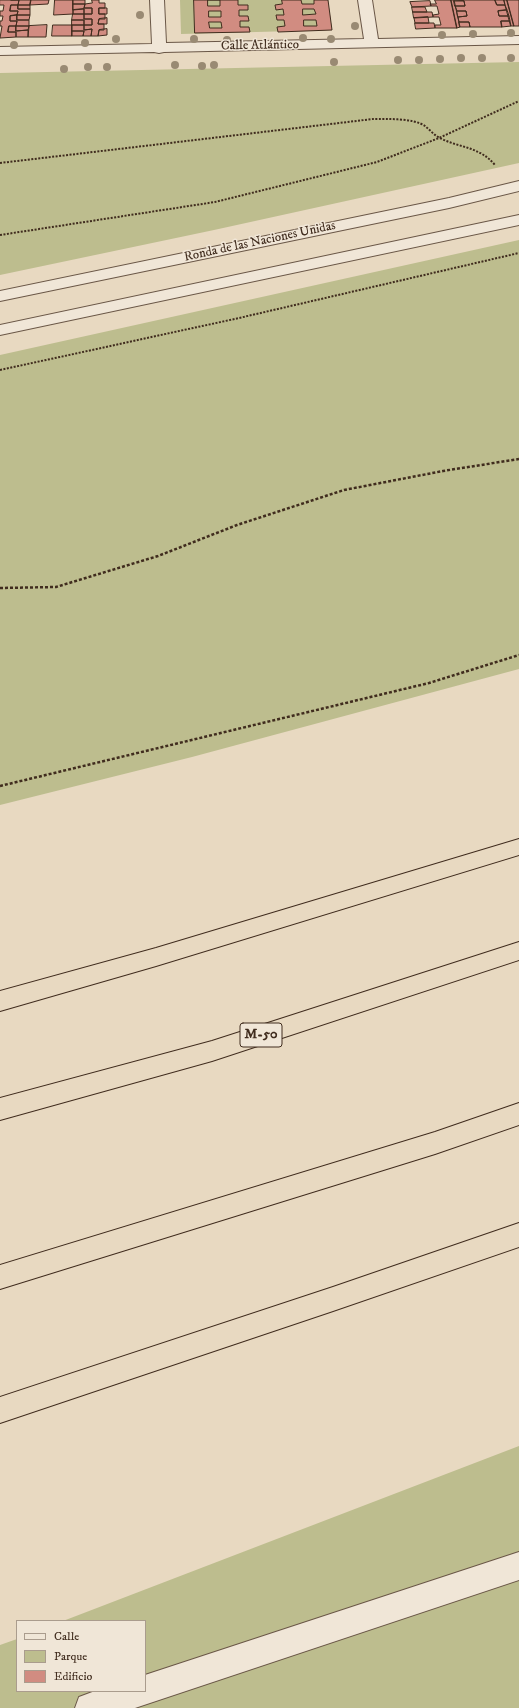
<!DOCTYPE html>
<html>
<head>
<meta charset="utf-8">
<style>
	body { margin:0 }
	#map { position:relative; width:519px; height:1708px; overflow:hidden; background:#e8d9c1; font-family:"IM FELL DW Pica",serif }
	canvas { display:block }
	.legend { position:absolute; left:16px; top:1620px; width:130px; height:72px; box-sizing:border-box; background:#f0e6d7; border:1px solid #aa9c8d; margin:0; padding:5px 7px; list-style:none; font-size:12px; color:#402c1e }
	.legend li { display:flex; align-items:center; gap:8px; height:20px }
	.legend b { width:20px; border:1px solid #aa9c8d }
</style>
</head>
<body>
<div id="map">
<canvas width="519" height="1708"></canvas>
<ul class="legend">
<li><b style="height:5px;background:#f0e6d7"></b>Calle</li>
<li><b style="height:11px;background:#bdbd8e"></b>Parque</li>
<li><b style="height:11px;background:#d18c81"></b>Edificio</li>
</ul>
</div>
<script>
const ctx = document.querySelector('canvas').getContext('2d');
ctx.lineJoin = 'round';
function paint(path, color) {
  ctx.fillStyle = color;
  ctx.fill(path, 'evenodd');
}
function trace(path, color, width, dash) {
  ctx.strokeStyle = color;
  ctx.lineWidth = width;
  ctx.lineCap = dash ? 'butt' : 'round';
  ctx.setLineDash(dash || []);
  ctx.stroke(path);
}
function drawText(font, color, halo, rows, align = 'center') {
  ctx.font = font + ' "IM FELL DW Pica",serif';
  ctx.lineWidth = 3;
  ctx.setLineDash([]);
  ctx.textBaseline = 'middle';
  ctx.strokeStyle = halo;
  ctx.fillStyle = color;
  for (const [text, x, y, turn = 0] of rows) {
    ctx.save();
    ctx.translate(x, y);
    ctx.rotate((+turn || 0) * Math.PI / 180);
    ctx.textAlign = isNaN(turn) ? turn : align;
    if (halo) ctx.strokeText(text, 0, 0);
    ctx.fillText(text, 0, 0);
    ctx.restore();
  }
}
paint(new Path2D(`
	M180,0H328L332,30L181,34Z
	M519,62V163L214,230L0,275V73Z
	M519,240V669L192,757L0,805V355Z
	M519,1446V1708H0V1645L17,1639V1691H145V1621H63Z`), '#bdbd8e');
const building = new Path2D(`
	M0,0H19L18,5H11L10,11H18L17,15L10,16V21H17L16,26H9L8,32H16V37L0,38L2,26H0V21H2L3,16H0V11H3L4,5H0Z
	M11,0H31L30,5H18L19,0Z
	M31,0H49L48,4L30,5Z
	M55,0H73V14L54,15Z
	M73,0H85V4H73Z
	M92,0H99V3H105V8H99V14H105V19H99L98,24H104V30H99L98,36H91L92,29L84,30V25H92V19H84V14H92V8H84L85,4L92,3Z
	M194,0H238V5H248V10H239V16H248L249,21H240V27H249L250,32L195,33ZM208,0H220V6H208ZM209,11H221V17H209ZM209,22H221L222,28H210Z
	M282,0H301L302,4H314V0H328L332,30L278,32L277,27L285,26L284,20H277L276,15H284L283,9L276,10L275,5L282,4ZM303,9H314L316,14L303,15ZM304,20H316L317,26H304Z
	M435,0H451L457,28H435V25H441L439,17H433V15L439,14L437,6H431L430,4H436Z
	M451,0H454L460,27L457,28Z
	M454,0H495L497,5H505L507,10L498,11L499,16H509L510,21H501L502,27H470L469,22H459L458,17L467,16L466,11H457L455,6H465L464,1Z
	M495,0H504L505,5H497Z
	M504,0H507L514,26H511Z
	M507,0H519V26H514Z
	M430,1L431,6L412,7L410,2Z
	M454,1H464L465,6H455Z
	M73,4H85L84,8H92V14H84V9L73,10Z
	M11,5H18V9H30V15H17L18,11H10Z
	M18,5H30V9H18Z
	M412,7H425L427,12H413Z
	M99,8H107V14H99Z
	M84,9V14H73V10Z
	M507,10L509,16H499L498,11Z
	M457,11H466L467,16L458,17Z
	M413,12H432L433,17L414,18Z
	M73,14H84V19H92V25H84V20H72Z
	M17,15H30L29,20H17Z
	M17,15V20H29V26H16L17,21H10V16Z
	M428,17L429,23H415L414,18Z
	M107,18V24H98L99,19Z
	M72,20H84V25H72Z
	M501,21H510L511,26L502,27Z
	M459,22H469L470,27H460Z
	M415,23H434L435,28L416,29Z
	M47,25L46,37H28L29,26Z
	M53,25H72V36H52Z
	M72,25H84V30L92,29L91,36H83L84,31H72Z
	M9,26H16V31L28,30V37H16V32H8Z
	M16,26H29L28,30L16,31Z
	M107,29V35L98,36L99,30Z
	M72,31H84L83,36H72Z`);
paint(building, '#d18c81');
trace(building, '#402c1e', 1);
const minor = new Path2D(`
	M150,0H164L166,43L364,39L358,0H372L378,39L519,36V44L164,52L159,53L154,52L0,55V47L152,44Z
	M519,181V191L449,208L0,301V291L449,198Z
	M519,215V225L0,335V325Z
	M519,1552V1580L135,1708H75L79,1697L95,1691H145V1675Z`);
const highway = new Path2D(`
	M519,839V855L156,966L0,1011V991L156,948Z
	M519,942V960L212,1061L0,1120V1098L212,1041Z
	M519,1103V1125L435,1154L0,1289V1265L435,1132Z
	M519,1223V1247L333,1311L0,1423V1397L333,1287Z`);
trace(minor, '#6a5747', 2);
trace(highway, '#402c1e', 2);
trace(new Path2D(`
	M0,163L373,119C387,119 414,118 425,126C430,130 434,135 440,138C459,148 479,146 495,165
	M0,235L215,202L377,162L439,138L519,101
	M0,370L239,318L519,253`), '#402c1e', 2, [2, 1.5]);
trace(new Path2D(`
	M0,588L56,587L158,556L237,525L344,490L443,471L519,459
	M0,786L429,683L519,655`), '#402c1e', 2.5, [3, 2]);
paint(minor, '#f0e6d7');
paint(highway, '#e8d9c1');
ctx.fillStyle = '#998a73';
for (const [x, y] of [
	[140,15],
	[355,26],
	[511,33],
	[473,34],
	[442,35],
	[303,38],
	[116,39],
	[194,39],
	[331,39],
	[227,40],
	[85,43],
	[14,45],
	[461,58],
	[482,58],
	[511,58],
	[440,59],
	[398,60],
	[419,60],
	[334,62],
	[175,65],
	[214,65],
	[202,66],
	[88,67],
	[107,67],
	[64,69]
]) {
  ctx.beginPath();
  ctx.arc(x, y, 4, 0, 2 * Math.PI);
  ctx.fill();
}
drawText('13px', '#402c1e', '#f0e6d7', [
	["Calle Atlántico",260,46,-1],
	["Ronda de las Naciones Unidas",260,242,-12]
]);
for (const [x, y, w] of [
	[261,1035,42]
]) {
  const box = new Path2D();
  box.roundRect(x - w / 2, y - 12, w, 24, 3);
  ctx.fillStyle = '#f0e6d7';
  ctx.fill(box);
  trace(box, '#402c1e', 1);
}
drawText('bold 14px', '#402c1e', null, [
	["M-50",261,1035]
]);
</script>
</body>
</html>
